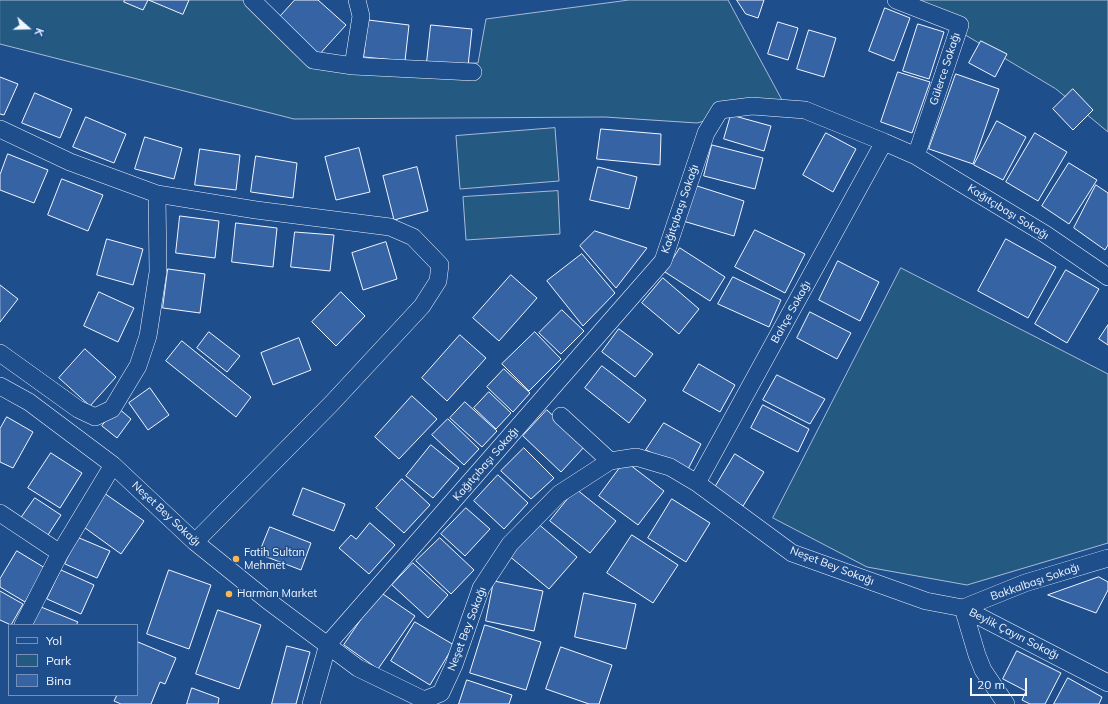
<!DOCTYPE html>
<html>
<head>
<meta charset="utf-8">
<style>
	body { margin:0 }
	#map { position:relative; width:1108px; height:704px; overflow:hidden; background:#1f4e8c; font-family:Mulish,sans-serif }
	canvas { display:block }
	.legend { position:absolute; left:8px; top:624px; width:130px; height:72px; box-sizing:border-box; background:#1f4e8c; border:1px solid #7391ba; margin:0; padding:5px 7px; list-style:none; font-size:12px; color:#f2f6ff }
	.legend li { display:flex; align-items:center; gap:8px; height:20px }
	.legend b { width:20px; border:1px solid #7391ba }
	.north { position:absolute; left:8px; top:8px; width:40px; height:40px; -webkit-text-stroke:3px #1f4e8c; paint-order:stroke; rotate:110deg; font-size:11px; font-weight:700; line-height:16px; text-align:center; color:#f2f6ff }
	.north::after { content:''; display:block; margin:auto; width:14px; height:18px; background:#f2f6ff; clip-path:polygon(50% 0,100% 100%,50% 72%,0 100%) }
	.scale { position:absolute; left:970px; top:678px; width:57px; height:18px; box-sizing:border-box; border:2px solid #f2f6ff; border-top:0; padding-left:5px; font-size:12px; line-height:14px; white-space:nowrap; color:#f2f6ff; -webkit-text-stroke:3px #1f4e8c; paint-order:stroke }
</style>
</head>
<body>
<div id="map">
<canvas width="1108" height="704"></canvas>
<ul class="legend">
<li><b style="height:5px;background:#1f4e8c"></b>Yol</li>
<li><b style="height:11px;background:#245a82"></b>Park</li>
<li><b style="height:11px;background:#3563a3"></b>Bina</li>
</ul>
<div class="north">K</div>
<div class="scale">20 m</div>
</div>
<script>
const ctx = document.querySelector('canvas').getContext('2d');
ctx.lineJoin = 'round';
function paint(path, color) {
  ctx.fillStyle = color;
  ctx.fill(path, 'evenodd');
}
function trace(path, color, width, dash) {
  ctx.strokeStyle = color;
  ctx.lineWidth = width;
  ctx.lineCap = dash ? 'butt' : 'round';
  ctx.setLineDash(dash || []);
  ctx.stroke(path);
}
function drawText(font, color, halo, rows, align = 'center') {
  ctx.font = font + ' Mulish,sans-serif';
  ctx.lineWidth = 3;
  ctx.setLineDash([]);
  ctx.textBaseline = 'middle';
  ctx.strokeStyle = halo;
  ctx.fillStyle = color;
  for (const [text, x, y, turn = 0] of rows) {
    ctx.save();
    ctx.translate(x, y);
    ctx.rotate((+turn || 0) * Math.PI / 180);
    ctx.textAlign = isNaN(turn) ? turn : align;
    if (halo) ctx.strokeText(text, 0, 0);
    ctx.fillText(text, 0, 0);
    ctx.restore();
  }
}
const green = new Path2D(`
	M0,0H254L322,64L478,63L486,19L629,0H728L782,100L697,123L605,117L294,119L0,44Z
	M907,0H1108V132L1056,89Z
	M555,128L559,181L460,189L456,136Z
	M558,191L560,234L466,240L463,197Z
	M901,268L1108,374V543L967,585L867,567L773,518Z`);
paint(green, '#245a82');
trace(green, '#a8bbd7', 1);
const building = new Path2D(`
	M125,0H148L143,10L124,2Z
	M149,0H189L183,14Z
	M295,0H318L346,25L317,57L277,20Z
	M737,0H764L758,18L746,14Z
	M885,8L910,18L894,61L869,51Z
	M368,20L409,25L405,61L364,57Z
	M778,22L798,28L788,60L768,54Z
	M918,24L944,32L929,79L903,71Z
	M431,25L472,29L468,66L427,62Z
	M809,30L836,38L824,77L797,69Z
	M981,41L1007,54L995,77L969,63Z
	M898,72L930,82L912,133L881,122Z
	M956,74L999,89L973,164L929,149Z
	M0,77L18,84L4,115L0,114Z
	M1073,89L1093,110L1073,130L1053,109Z
	M35,93L72,109L60,138L22,123Z
	M731,115L771,126L764,151L724,139Z
	M86,117L126,134L114,163L73,147Z
	M997,121L1026,137L1003,180L974,165Z
	M601,129L661,134L660,165L597,159Z
	M826,133L856,149L833,192L803,175Z
	M1035,133L1067,152L1038,201L1006,182Z
	M145,137L182,148L174,179L135,169Z
	M712,145L763,158L755,189L704,176Z
	M359,148L370,192L336,200L325,157Z
	M200,149L240,155L236,190L195,185Z
	M8,154L48,170L34,203L0,190V175Z
	M256,156L297,163L293,198L251,192Z
	M1069,163L1097,180L1069,224L1042,206Z
	M417,167L428,211L394,220L383,176Z
	M598,167L637,177L629,209L590,200Z
	M62,179L103,195L88,231L48,215Z
	M694,185L744,201L734,236L683,221Z
	M1096,185L1108,193V245L1105,250L1074,228Z
	M180,216L219,221L215,258L176,253Z
	M236,223L277,228L273,267L232,262Z
	M755,230L805,254L785,293L735,267Z
	M595,231L647,248L616,288L580,246Z
	M295,232L334,235L330,271L291,267Z
	M107,239L143,249L133,285L97,275Z
	M1006,239L1056,267L1028,318L978,291Z
	M386,242L397,279L363,290L352,253Z
	M680,248L725,277L710,301L665,272Z
	M582,254L615,293L583,326L547,281Z
	M838,261L879,282L860,321L819,300Z
	M168,269L205,274L200,313L163,308Z
	M1066,270L1099,289L1067,343L1035,324Z
	M511,275L537,298L499,341L473,318Z
	M733,277L781,300L769,327L718,304Z
	M663,278L699,309L679,334L642,303Z
	M0,285L18,299L0,322Z
	M99,292L134,308L118,342L84,326Z
	M341,292L365,316L336,346L312,322Z
	M562,310L584,331L561,354L539,333Z
	M810,312L851,333L837,359L797,338Z
	M1108,325V345L1099,339Z
	M619,329L653,354L635,377L602,352Z
	M209,332L240,356L227,372L197,348Z
	M535,332L561,359L529,391L502,364Z
	M460,335L486,358L447,401L422,378Z
	M299,338L311,370L273,385L261,353Z
	M182,341L251,397L236,417L166,361Z
	M85,349L116,377L90,406L59,378Z
	M699,364L735,385L720,412L683,391Z
	M602,366L646,400L629,423L585,388Z
	M504,369L530,393L513,412L487,387Z
	M777,375L825,399L810,424L763,400Z
	M150,388L169,415L148,430L129,403Z
	M489,392L511,413L496,429L474,408Z
	M412,396L437,419L399,459L375,437Z
	M465,402L497,431L482,447L450,418Z
	M763,405L809,429L798,452L751,428Z
	M117,407L131,419L117,438L102,426Z
	M547,410L585,446L561,472L523,436Z
	M7,417L33,432L13,468L0,462V429Z
	M448,419L479,449L464,465L432,435Z
	M664,423L701,444L687,471L646,450Z
	M431,445L459,468L433,498L406,476Z
	M524,448L554,478L531,499L501,471Z
	M51,453L82,473L60,508L28,488Z
	M735,454L764,472L743,506L714,489Z
	M625,461L664,491L638,525L599,496Z
	M498,475L528,503L504,529L474,501Z
	M402,479L430,505L404,533L376,508Z
	M303,488L345,504L334,531L293,515Z
	M576,489L616,521L590,553L550,521Z
	M104,493L144,521L121,554L81,525Z
	M35,498L61,515L46,538L19,521Z
	M672,499L710,523L686,562L648,538Z
	M466,508L490,529L465,556L441,534Z
	M536,522L577,557L549,589L508,555Z
	M370,523L395,545L369,574L339,548L351,535L356,539Z
	M270,527L311,543L301,570L259,554Z
	M632,535L678,565L653,603L607,573Z
	M77,537L110,551L97,578L65,564Z
	M440,538L474,570L451,594L416,561Z
	M17,551L45,568L25,602L0,587V579Z
	M413,563L448,595L428,618L392,585Z
	M61,570L94,585L81,614L47,599Z
	M169,570L211,585L189,649L147,634Z
	M1099,577L1108,582V590L1096,613L1048,595Z
	M494,581L543,591L534,631L486,621Z
	M0,591L23,604L11,625L0,620Z
	M380,592L415,616L378,669L344,645Z
	M584,593L636,604L626,649L575,637Z
	M41,607L78,622L76,625H33Z
	M218,610L261,625L239,689L196,674Z
	M415,622L454,645L430,685L391,661Z
	M485,625L541,642L526,690L470,673Z
	M138,642L176,658L165,684L160,682L151,704H121L114,701L117,695H137Z
	M287,646L310,652L296,704H272Z
	M561,647L612,665L599,704H589L546,689Z
	M1017,651L1061,673L1045,704H1030L1022,700L1026,691L1003,679Z
	M1068,678L1102,697L1099,704H1054Z
	M467,680L512,695L509,704H459Z
	M192,688L219,698L218,704H187Z`);
paint(building, '#3563a3');
trace(building, '#f2f6ff', 1);
const minor = new Path2D(`
	M252,0L313,60L353,66L473,72
	M896,0L960,25L916,156
	M353,66L361,16L357,0
	M0,129L70,162L157,194L256,210L390,227L413,237L440,265L438,281L422,306L332,403L195,542
	M0,353L78,409L95,417L112,409L138,366L148,336L158,272L157,194
	M0,386L29,402L113,465L195,542L267,600L358,668L424,700L441,693L454,665L481,588L510,544L559,494L610,461L636,457L670,467L697,483L792,553L926,601L963,608L1108,683
	M561,416L610,461
	M697,483L884,142
	M0,513L60,553
	M963,608L1025,583L1108,558
	M963,608L977,655L983,670L1006,704
	M23,625L60,553L113,465
	M311,704L328,644L663,261L706,133L720,110L752,106L805,110L884,142L916,156L1045,234L1108,277`);
trace(minor, '#f2f6ff', 18);
trace(minor, '#1f4e8c', 17);
for (const [x, y, r, color] of [
	[236,559,4,"#ffb74d"],
	[229,594,4,"#ffb74d"]
]) {
  const dot = new Path2D();
  dot.arc(x, y, r, 0, 2 * Math.PI);
  ctx.fillStyle = color;
  ctx.fill(dot);
  trace(dot, '#1f4e8c', 1.5);
}
drawText('11px', '#f2f6ff', '#1f4e8c', [
	["Gülerce Sokağı",945,69,-72],
	["Kağıtçıbaşı Sokağı",680,209,-71],
	["Kağıtçıbaşı Sokağı",1008,212,32],
	["Bahçe Sokağı",791,312,-61],
	["Kağıtçıbaşı Sokağı",486,464,-49],
	["Neşet Bey Sokağı",166,514,43],
	["Neşet Bey Sokağı",832,566,21],
	["Bakkalbaşı Sokağı",1035,582,-19],
	["Neşet Bey Sokağı",467,629,-69],
	["Beylik Çayırı Sokağı",1014,634,27]
]);
drawText('11px', '#f2f6ff', '#1f4e8c', [
	["Fatih Sultan",244,553],
	["Mehmet",244,566],
	["Harman Market",237,594]
], 'left');
</script>
</body>
</html>
